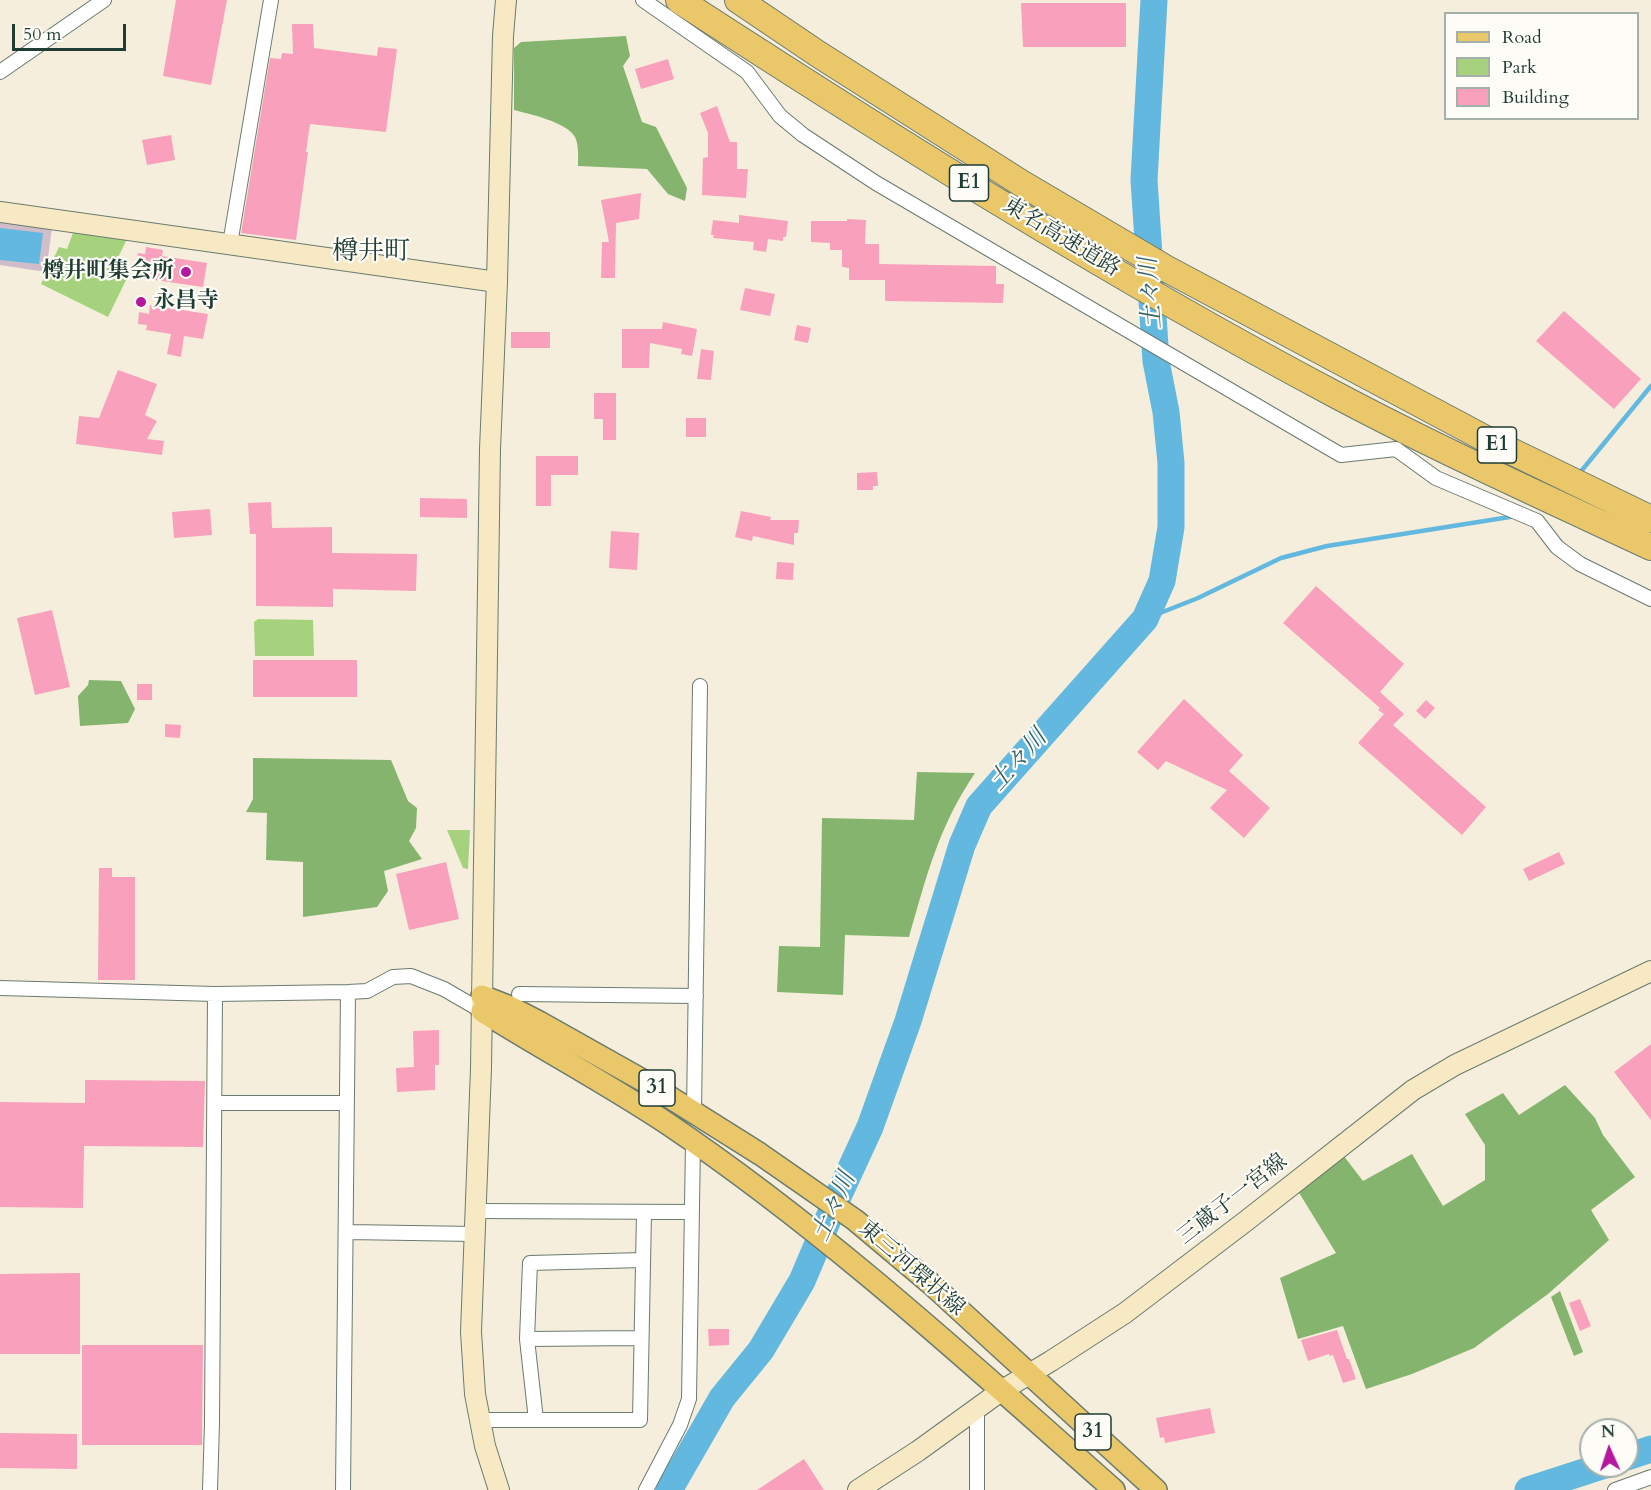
<!DOCTYPE html>
<html>
<head>
<meta charset="utf-8">
<style>
	body { margin:0 }
	#map { position:relative; width:1651px; height:1490px; overflow:hidden; background:#f6eedc; font-family:Cardo,serif }
	canvas { display:block }
	.legend { position:absolute; left:1444px; top:12px; width:195px; height:108px; box-sizing:border-box; background:#fdfcf7; border:2px solid #a4b0a9; margin:0; padding:8px 10px; list-style:none; font-size:18px; color:#1f3d34 }
	.legend li { display:flex; align-items:center; gap:12px; height:30px }
	.legend b { width:30px; border:2px solid #a4b0a9 }
	.north { position:absolute; left:1579px; top:1418px; width:60px; height:60px; box-sizing:border-box; background:#fdfcf7; border:2px solid #a4b0a9; border-radius:50%; rotate:357deg; font-size:16px; font-weight:700; line-height:24px; text-align:center; color:#1f3d34 }
	.north::after { content:''; display:block; margin:auto; width:21px; height:27px; background:#b5179e; clip-path:polygon(50% 0,100% 100%,50% 72%,0 100%) }
	.scale { position:absolute; left:12px; top:24px; width:114px; height:27px; box-sizing:border-box; border:3px solid #1f3d34; border-top:0; padding-left:8px; font-size:18px; line-height:21px; white-space:nowrap; color:#1f3d34; -webkit-text-stroke:4px #fdfcf7; paint-order:stroke }
</style>
</head>
<body>
<div id="map">
<canvas width="1651" height="1490"></canvas>
<ul class="legend">
<li><b style="height:8px;background:#eac769"></b>Road</li>
<li><b style="height:16px;background:#a6d27e"></b>Park</li>
<li><b style="height:16px;background:#f8a0bc"></b>Building</li>
</ul>
<div class="north">N</div>
<div class="scale">50 m</div>
</div>
<script>
const ctx = document.querySelector('canvas').getContext('2d');
ctx.lineJoin = 'round';
function paint(path, color) {
  ctx.fillStyle = color;
  ctx.fill(path, 'evenodd');
}
function trace(path, color, width, dash) {
  ctx.strokeStyle = color;
  ctx.lineWidth = width;
  ctx.lineCap = dash ? 'butt' : 'round';
  ctx.setLineDash(dash || []);
  ctx.stroke(path);
}
function drawText(font, color, halo, rows, align = 'center') {
  ctx.font = font + ' Cardo,"Noto Serif JP",serif';
  ctx.lineWidth = 4.5;
  ctx.setLineDash([]);
  ctx.textBaseline = 'middle';
  ctx.strokeStyle = halo;
  ctx.fillStyle = color;
  for (const [text, x, y, turn = 0] of rows) {
    ctx.save();
    ctx.translate(x, y);
    ctx.rotate((+turn || 0) * Math.PI / 180);
    ctx.textAlign = isNaN(turn) ? turn : align;
    if (halo) ctx.strokeText(text, 0, 0);
    ctx.fillText(text, 0, 0);
    ctx.restore();
  }
}
paint(new Path2D(`
	M0,221L52,228L46,272L0,265Z`), '#d1bdca');
paint(new Path2D(`
	M73,233L127,239L114,266L129,274L108,317L41,284L59,247L67,249Z
	M258,619L313,620L314,656H255L254,622Z
	M447,830H470L468,869L463,868Z`), '#a6d27e');
paint(new Path2D(`
	M626,36L630,56L623,66L642,122L656,127L687,188L685,201L668,194L647,169L578,166C578,158 579,145 575,137C567,122 529,114 514,110V48L521,42Z
	M89,680L121,681L135,709L128,723L80,726L78,696L88,685Z
	M253,758L391,760L408,801L417,808L416,828L409,841L422,859L384,871L388,891L377,907L303,917V862L266,860L267,813L246,812L253,799Z
	M917,772L975,773C938,828 927,875 909,937L845,935L843,995L777,992L779,946L820,947L822,818L914,820Z
	M1565,1085L1595,1118L1603,1135L1635,1177L1591,1210L1609,1240L1548,1294L1474,1348L1412,1374L1366,1389L1343,1326L1298,1339L1280,1278L1336,1253L1298,1191L1343,1155L1363,1181L1412,1154L1443,1206L1485,1180V1145L1465,1114L1503,1093L1519,1115Z
	M1560,1291L1583,1352L1574,1356L1551,1297Z`), '#84b46d');
paint(new Path2D(`
	M0,228L43,233L39,264L0,260Z`), '#63b8df');
trace(new Path2D(`
	M1578,475L1651,386
	M1145,619L1198,598L1281,558L1327,546L1516,516`), '#63b8df', 4.5);
trace(new Path2D(`
	M1627,1457L1651,1449
	M669,1490L722,1398L761,1350L802,1281L835,1203L870,1127L908,1021L962,845L979,806L1145,619L1162,581L1171,527V463L1166,412L1156,361L1144,180L1154,0
	M1528,1490L1602,1466`), '#63b8df', 27);
paint(new Path2D(`
	M176,0H227L211,85L163,76Z
	M1021,3H1126V47H1023Z
	M292,24H313L314,48L377,56L378,47L397,49L386,132L310,124L306,152H308L296,240L241,233L270,58L281,59L282,53L293,54Z
	M668,59L674,79L641,89L635,69Z
	M717,106L730,142H737V169H748L746,198L702,195L703,158L708,157V133L700,113Z
	M171,135L175,160L147,165L142,140Z
	M641,193L639,219L616,223L615,278H601L602,242H609L601,200Z
	M739,215L788,221L786,237H783V241L768,239L766,252L753,250L754,242L713,238L714,235H711L713,220L739,223Z
	M847,219L866,220L865,244H879V264L996,266V284H1004L1003,303L885,301V280H849V268L842,267V250H830V243L811,242V221H847Z
	M146,247L163,250L162,256L207,263L203,287L134,277L138,253L145,254Z
	M745,288L775,294L770,316L740,310Z
	M150,305L208,314L203,339L184,336L181,357L167,354L171,334L146,330L147,325L138,324L139,312L149,314Z
	M1564,311L1641,379L1614,409L1536,341Z
	M663,322L697,329L692,356L681,354L682,349L650,343L649,368H622V329H662Z
	M797,325L811,328L808,343L794,340Z
	M511,332H550V348H511Z
	M701,349L714,351L711,380L697,379Z
	M118,370L157,384L145,415L157,421L147,439L164,441L162,455L76,444L79,416L99,418Z
	M594,393H616V440H603V419H594Z
	M686,418H706V437H686Z
	M536,456H578V475H551V506H536Z
	M877,472L878,486H873V490H857V473Z
	M420,498L467,499V518L420,517Z
	M271,502L272,528L332,527V553L417,554L416,591L333,589V607L256,606V534H250L248,503Z
	M210,509L212,535L174,538L172,512Z
	M741,511L771,517L770,520H799L798,533H794V545L753,536L752,541L735,537Z
	M611,531L639,533L637,570L609,568Z
	M777,562L794,563L793,580L776,579Z
	M1316,586L1404,664L1380,692L1404,714L1393,725L1486,807L1462,835L1358,743L1384,714L1378,710L1380,708L1283,623Z
	M52,610L70,687L35,695L17,618Z
	M253,660H357V697H253Z
	M137,684H152V700H137Z
	M1184,699L1243,755L1229,771L1270,808L1244,838L1210,808L1227,790L1166,761L1158,770L1137,752Z
	M1426,700L1435,708L1425,719L1416,711Z
	M165,724L181,725L180,738L165,737Z
	M1559,852L1565,864L1529,881L1523,869Z
	M446,862L459,919L409,930L396,874Z
	M99,868H112V877H135V980H98Z
	M439,1030V1065H435V1090L397,1092L396,1068L414,1067L413,1031Z
	M1651,1044V1120L1614,1072Z
	M85,1080L205,1081L203,1147L84,1146L83,1208L0,1207V1102L85,1103Z
	M80,1273V1354H0V1274Z
	M1580,1299L1591,1326L1580,1331L1569,1303Z
	M708,1329H729V1345L709,1346Z
	M1337,1330L1347,1359H1349L1356,1379L1343,1383L1333,1355L1330,1356L1329,1354L1308,1361L1301,1340Z
	M82,1345H203L202,1445H82Z
	M1210,1408L1215,1433L1165,1443L1164,1437L1160,1438L1156,1418Z
	M0,1433L77,1434V1469L0,1468Z
	M804,1459L824,1490H757Z`), '#f8a0bc');
const street = new Path2D(`
	M643,0L747,72L780,116L803,135L876,183L1341,455L1396,449L1436,478L1537,521L1557,547L1580,564L1651,599
	M0,72L104,0
	M230,244L271,0
	M0,988L215,994L348,992L367,991L393,977L411,976L444,989L482,1011
	M519,994L696,996
	M215,1103H347
	M694,1111L700,686
	M476,1211L692,1212
	M347,1232L475,1234
	M527,1339L641,1338
	M977,1407V1490
	M480,1420H640L644,1213
	M536,1420L527,1339L530,1263L643,1260
	M210,1490L212,1423L215,994
	M343,1490L348,992
	M646,1490L680,1425L689,1399L693,1142
	M1615,1490L1651,1477`);
const secondary = new Path2D(`
	M0,212L497,282
	M499,1490L485,1446L475,1394L471,1332L481,1068L490,449L497,282L503,36L506,0
	M858,1490L918,1451L1001,1391L1051,1361L1125,1313L1246,1221L1413,1090L1455,1065L1651,971`);
const primary = new Path2D(`
	M482,996L510,1007L539,1022L644,1081L760,1154L855,1220L930,1283L1156,1490
	M482,1011C544,1050 608,1084 668,1124C828,1232 970,1363 1114,1490`);
const highway = new Path2D(`
	M679,0C893,139 1111,276 1338,396C1440,450 1546,498 1651,547
	M738,0L818,54L1021,183L1165,268L1484,438L1651,519`);
trace(street, '#6a7b6f', 16);
trace(secondary, '#6a7b6f', 22);
trace(primary, '#6a7b6f', 24);
trace(highway, '#6a7b6f', 28);
trace(street, '#fff', 14);
trace(secondary, '#f7e9c3', 20);
trace(primary, '#eac769', 21);
trace(highway, '#eac769', 26);
for (const [x, y, r, color] of [
	[186,272,6,"#b5179e"],
	[141,302,6,"#b5179e"]
]) {
  const dot = new Path2D();
  dot.arc(x, y, r, 0, 2 * Math.PI);
  ctx.fillStyle = color;
  ctx.fill(dot);
  trace(dot, '#fdfcf7', 2);
}
for (const [x, y, w] of [
	[969,183,39],
	[1497,445,39],
	[657,1088,36],
	[1093,1432,36]
]) {
  const box = new Path2D();
  box.roundRect(x - w / 2, y - 18, w, 36, 4.5);
  ctx.fillStyle = '#fdfcf7';
  ctx.fill(box);
  trace(box, '#1f3d34', 1.5);
}
drawText('bold 21px', '#1f3d34', null, [
	["E1",969,183],
	["E1",1497,445],
	["31",657,1088],
	["31",1093,1432]
]);
drawText('22px', '#1f3d34', '#fdfcf7', [
	["東名高速道路",1061,238,31],
	["三蔵子一宮線",1233,1200,-38],
	["東三河環状線",911,1269,41]
]);
drawText('bold 22px', '#1f3d34', '#fdfcf7', [
	["樽井町集会所",174,272],
	["永昌寺",153,302,"left"]
], 'right');
drawText('italic 24px', '#336267', '#fdfcf7', [
	["土々川",1152,293,-94],
	["土々川",1019,761,-48],
	["土々川",835,1207,-66]
]);
drawText('26px', '#1f3d34', '#fdfcf7', [
	["樽井町",371,253]
]);
</script>
</body>
</html>
